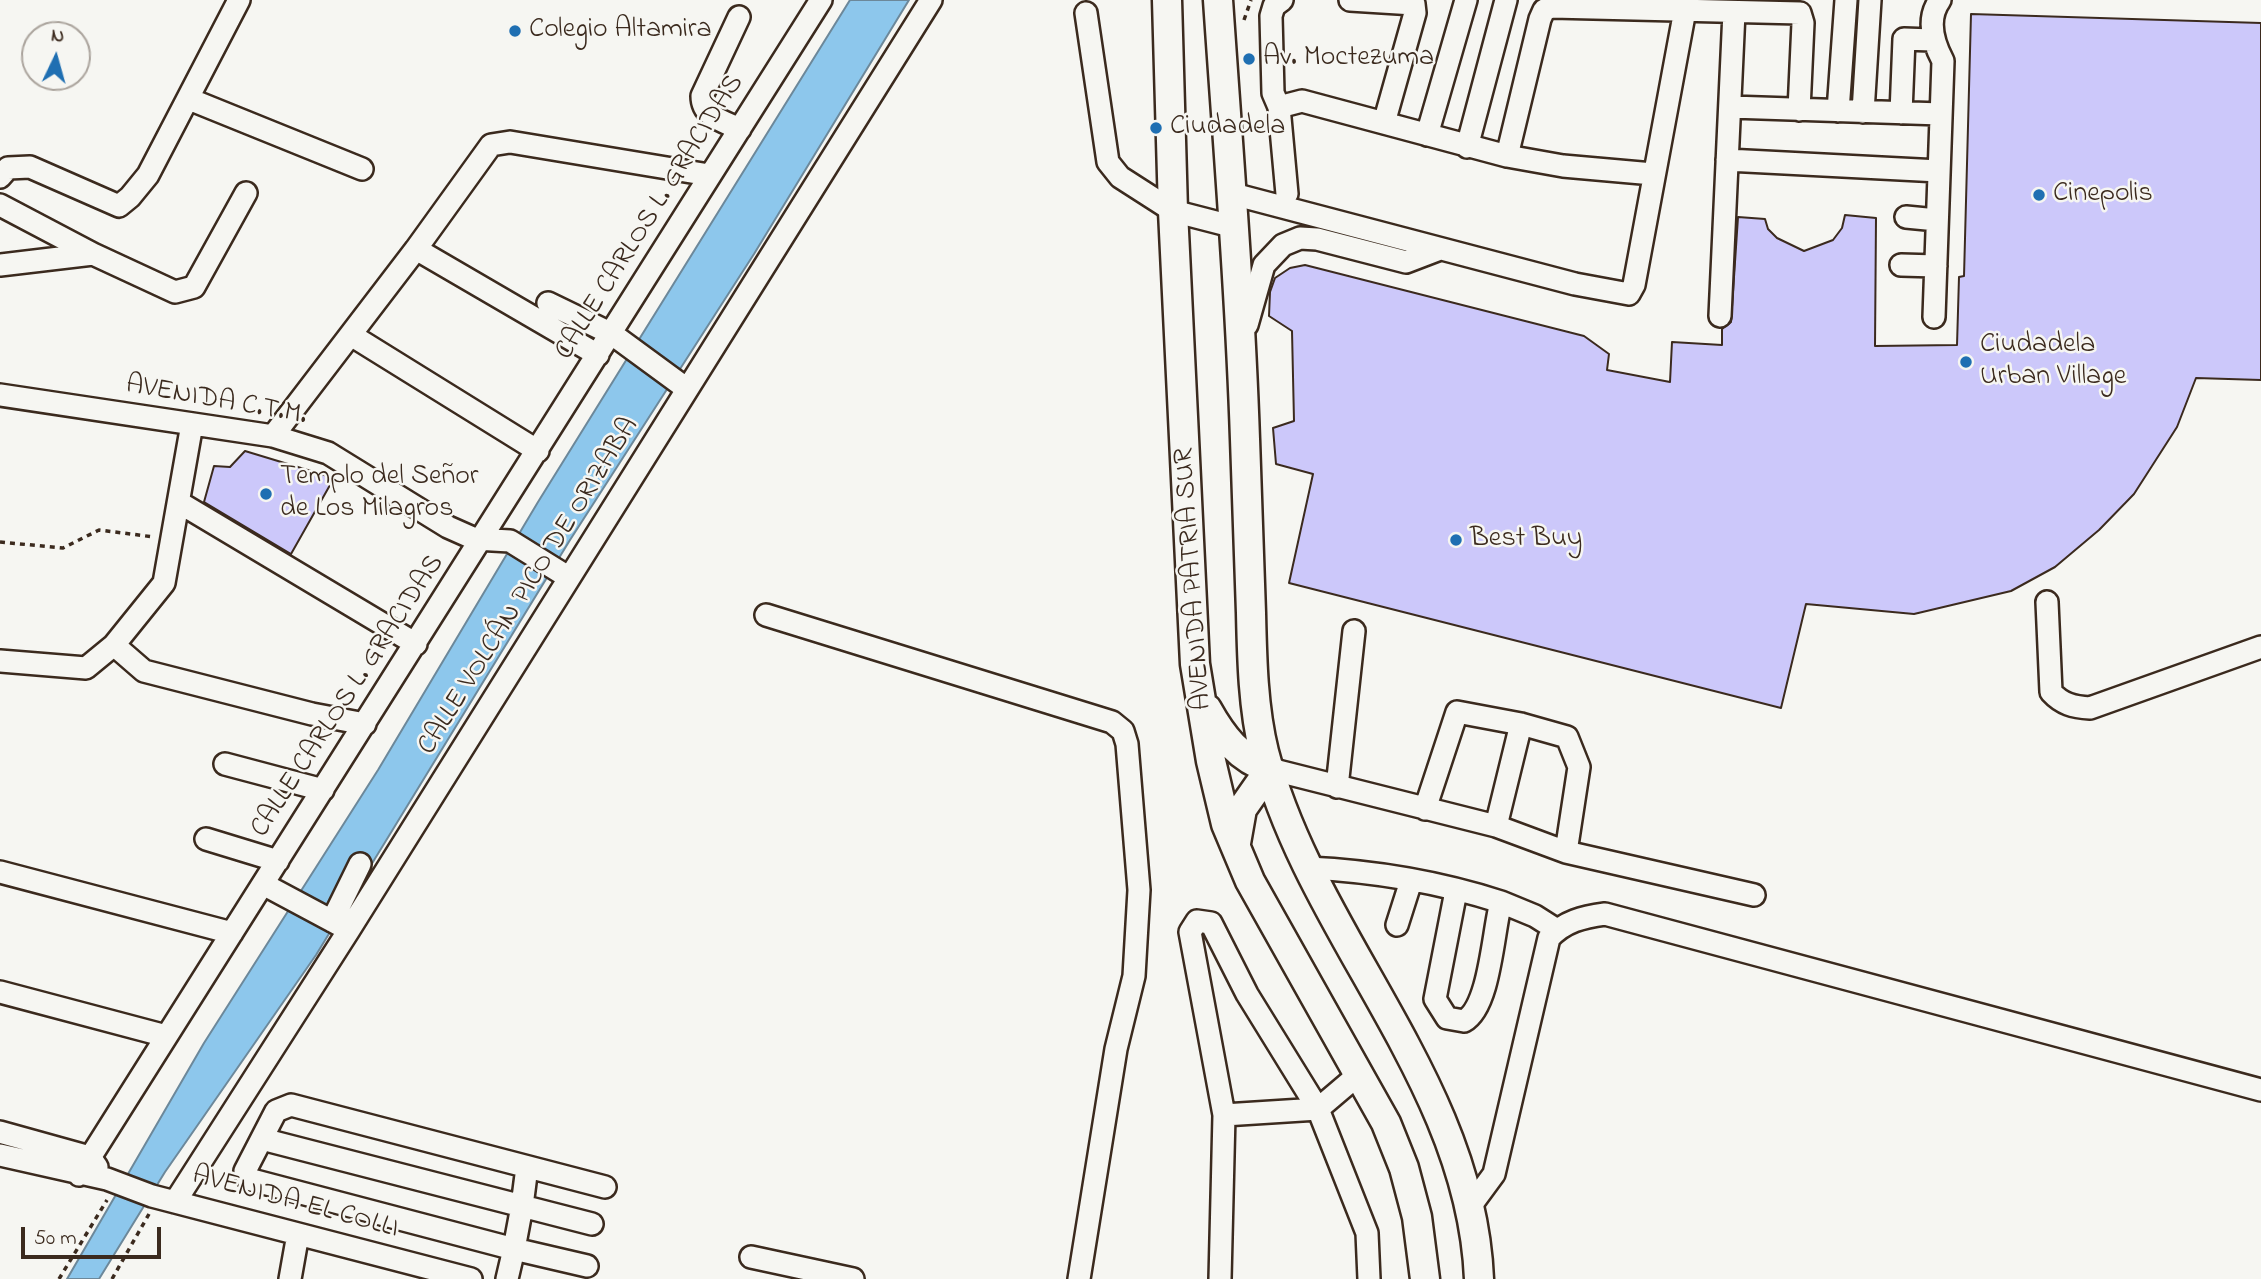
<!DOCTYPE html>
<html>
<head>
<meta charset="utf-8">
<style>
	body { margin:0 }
	#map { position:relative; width:2261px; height:1279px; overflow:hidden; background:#f6f6f2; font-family:"Indie Flower",sans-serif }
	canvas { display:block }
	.north { position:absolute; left:21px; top:21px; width:70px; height:70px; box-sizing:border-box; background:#f6f6f2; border:2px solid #aba49d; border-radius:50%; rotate:5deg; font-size:19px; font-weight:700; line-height:28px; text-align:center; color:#3b2a1e }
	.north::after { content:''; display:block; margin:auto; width:24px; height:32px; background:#1f6fb2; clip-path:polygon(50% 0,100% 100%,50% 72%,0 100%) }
	.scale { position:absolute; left:21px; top:1227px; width:140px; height:32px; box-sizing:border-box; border:4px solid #3b2a1e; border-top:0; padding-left:9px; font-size:21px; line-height:24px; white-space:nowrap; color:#3b2a1e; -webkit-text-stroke:5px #f6f6f2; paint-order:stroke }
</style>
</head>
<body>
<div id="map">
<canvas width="2261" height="1279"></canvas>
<div class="north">N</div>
<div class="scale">50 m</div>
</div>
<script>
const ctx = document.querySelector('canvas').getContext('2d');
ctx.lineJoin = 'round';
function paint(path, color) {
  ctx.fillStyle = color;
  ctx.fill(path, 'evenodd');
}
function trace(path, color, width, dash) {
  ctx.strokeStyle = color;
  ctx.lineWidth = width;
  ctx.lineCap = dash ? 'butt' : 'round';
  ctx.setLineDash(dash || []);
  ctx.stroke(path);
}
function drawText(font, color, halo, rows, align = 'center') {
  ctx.font = font + ' "Indie Flower",sans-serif';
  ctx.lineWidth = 5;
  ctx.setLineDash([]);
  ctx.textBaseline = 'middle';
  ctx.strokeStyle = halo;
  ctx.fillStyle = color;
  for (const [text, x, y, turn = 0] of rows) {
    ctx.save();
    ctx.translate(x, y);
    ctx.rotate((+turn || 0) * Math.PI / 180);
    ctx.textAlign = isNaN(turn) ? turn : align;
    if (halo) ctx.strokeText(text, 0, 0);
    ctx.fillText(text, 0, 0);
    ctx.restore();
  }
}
const water = new Path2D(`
	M850,0H909L754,254L570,540L316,955L165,1172L99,1279H67L204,1043L378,770L538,502Z`);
paint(water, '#8dc7ec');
trace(water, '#6c889a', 2);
const building = new Path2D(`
	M1971,14L2261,23V380L2196,378L2177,427L2134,494L2099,530L2055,567L2011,591L1914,614L1806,604L1781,708L1289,583L1313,474L1276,464L1273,428L1294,421L1292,331L1269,316L1270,292L1275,278L1290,268L1305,265L1584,336L1609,354L1607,370L1670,382L1672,342L1722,345V329L1731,322L1738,217L1765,219L1768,229L1777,238L1804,251L1833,240L1842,228L1845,215L1876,218L1875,346L1957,345L1959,277L1964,276Z
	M245,451L334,478L291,554L204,502L214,466L230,467Z`);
paint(building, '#ccc8fa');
trace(building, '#3b2a1e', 2);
const minor = new Path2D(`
	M1350,0L1414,4L1415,13L1384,123
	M1086,13L1108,162L1120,177L1173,211L1235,227
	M739,17L702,96C702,117 723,121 740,129
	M189,99L362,169
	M1279,107L1273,93L1271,16L1274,6L1282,0
	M1731,107L1941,114
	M1838,111L1846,0
	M1863,112L1870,0
	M1901,113L1904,39L1932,40
	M1427,135L1466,0
	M1467,147L1506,0
	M1507,156L1540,19L1544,10L1552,7L1800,13L1803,23L1799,110
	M1727,160L1939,171
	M0,177L8,168L30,167L119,206L130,197L148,175L239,0
	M1233,194L1575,284L1629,294L1634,285L1685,10
	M1287,194L1279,107L1302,101L1507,156L1563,166L1653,174
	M0,205L93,254
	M1906,217L1937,220
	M416,249L598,355
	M0,265L93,254L175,292L194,287L246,193
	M1901,265L1936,266
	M548,303L612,334L687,389
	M1720,316L1734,12
	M1934,317L1943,61C1933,42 1926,19 1940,0
	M1247,325L1264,265L1283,245L1300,238L1317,239L1406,262L1440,249
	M351,335L538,451
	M0,395L273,436L328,453L448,527L475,539L510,541L568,577
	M273,436L416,249L491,145L510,142L709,175
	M180,503L416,644
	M2047,602L2051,692C2062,704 2073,707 2090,708L2261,647
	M766,615L1112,722L1123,731L1127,744L1139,890L1134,976L1116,1049L1079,1279
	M114,645L144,671L312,714L365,724
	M0,661L86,668L114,645L164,583L192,424
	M225,764L323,790
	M1270,769L1496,826L1521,724
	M1337,787L1354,631
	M1425,809L1457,712L1521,724L1567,737L1579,767L1566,852
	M1496,826L1566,852L1754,895
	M206,839L278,861
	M1308,868C1373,871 1439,882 1501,902C1493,931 1490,1007 1464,1021L1447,1018L1435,999L1456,891
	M0,872L232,933
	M263,884L349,930
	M1501,902L1535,916L1557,930
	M332,921L360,864
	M1397,925L1411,881
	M0,992L166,1036
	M1224,1115L1318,1109L1358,1075
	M0,1132L90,1157L97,1167
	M262,1139L522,1206L514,1249L587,1266
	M0,1155L107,1179L152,1196L471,1279
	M527,1167L522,1206L592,1224
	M79,1175L821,0
	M175,1202L349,930L931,0
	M1469,1208L1494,1174L1549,938C1565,921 1583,917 1605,914L2261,1090
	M751,1257L853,1279
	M290,1279L298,1234
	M507,1279L514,1249L248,1179L245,1171L276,1111L291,1105L605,1187
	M1220,1279L1224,1115L1190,932L1197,921L1211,923L1247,994L1318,1109L1367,1233L1369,1279`);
const major = new Path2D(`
	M1167,0L1173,211L1195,664L1211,761L1226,824L1250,881L1386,1123L1404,1168L1417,1217L1425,1279
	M1218,0C1228,146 1240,293 1245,439C1247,497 1249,555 1251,613C1252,658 1253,708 1264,752C1312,937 1471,1081 1479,1279
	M1207,709C1222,736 1239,759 1270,769L1242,809L1236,843`);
trace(minor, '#3b2a1e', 26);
trace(major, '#3b2a1e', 33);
trace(new Path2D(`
	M1244,20L1251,0
	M0,542L63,548L99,530L154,537
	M59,1279L107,1200
	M112,1279L149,1214`), '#3b2a1e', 3.5, [5, 5]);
trace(minor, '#f6f6f2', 21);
trace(major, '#f6f6f2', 28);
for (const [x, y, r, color] of [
	[515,31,7,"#1f6fb2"],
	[1249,59,7,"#1f6fb2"],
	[1156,128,7,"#1f6fb2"],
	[2039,195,7,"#1f6fb2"],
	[1966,362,7,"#1f6fb2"],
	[266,494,7,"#1f6fb2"],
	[1456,540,7,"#1f6fb2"]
]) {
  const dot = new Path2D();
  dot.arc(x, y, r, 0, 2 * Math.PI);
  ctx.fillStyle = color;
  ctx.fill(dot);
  trace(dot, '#f6f6f2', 2.5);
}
drawText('28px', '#3b2a1e', '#f6f6f2', [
	["Colegio Altamira",529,31],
	["Av. Moctezuma",1263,59],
	["Ciudadela",1170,128],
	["Cinepolis",2053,195],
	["Ciudadela",1980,346],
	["Urban Village",1980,378],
	["Templo del Señor",280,478],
	["de Los Milagros",280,510],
	["Best Buy",1470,540]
], 'left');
drawText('28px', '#3b2a1e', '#f6f6f2', [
	["CALLE CARLOS L. GRACIDAS",651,218,-58],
	["AVENIDA C.T.M.",216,402,10],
	["AVENIDA PATRIA SUR",1195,579,-94],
	["CALLE VOLCÁN PICO DE ORIZABA",530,587,-58],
	["CALLE CARLOS L. GRACIDAS",349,697,-57],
	["AVENIDA EL COLLI",295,1204,15]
]);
</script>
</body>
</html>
